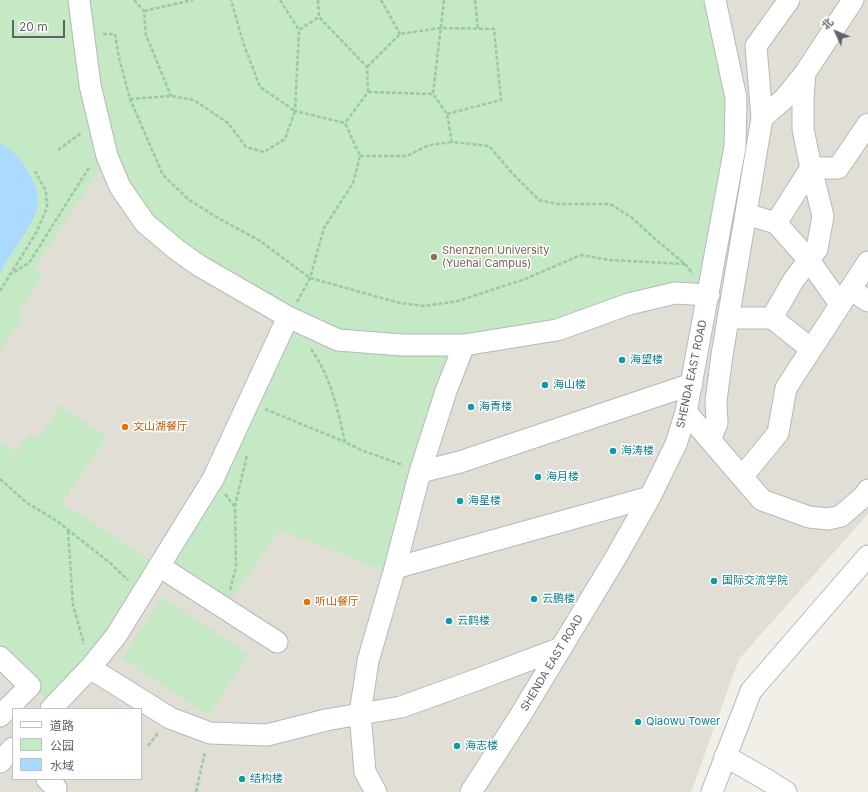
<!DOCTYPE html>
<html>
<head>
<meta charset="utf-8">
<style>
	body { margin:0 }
	#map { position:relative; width:868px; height:792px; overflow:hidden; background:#f1efe8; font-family:Inter,"Noto Sans SC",sans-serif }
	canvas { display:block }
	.legend { position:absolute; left:12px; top:708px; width:130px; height:72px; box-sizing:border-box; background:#fff; border:1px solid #bfc1c3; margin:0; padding:5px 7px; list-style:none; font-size:12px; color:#5f6368 }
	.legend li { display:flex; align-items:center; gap:8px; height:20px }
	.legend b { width:20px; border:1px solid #bfc1c3 }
	.north { position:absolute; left:816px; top:12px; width:40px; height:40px; -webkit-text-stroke:3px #fff; paint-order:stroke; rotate:314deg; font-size:11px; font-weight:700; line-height:16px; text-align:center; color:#5f6368 }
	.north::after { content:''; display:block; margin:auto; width:14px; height:18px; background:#5f6368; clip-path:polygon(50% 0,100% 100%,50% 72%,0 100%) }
	.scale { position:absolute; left:12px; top:20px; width:53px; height:18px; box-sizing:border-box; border:2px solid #5f6368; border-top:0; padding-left:5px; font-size:12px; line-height:14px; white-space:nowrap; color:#5f6368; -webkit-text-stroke:3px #fff; paint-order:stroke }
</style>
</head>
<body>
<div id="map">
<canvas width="868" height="792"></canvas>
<ul class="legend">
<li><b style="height:5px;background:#fff"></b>道路</li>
<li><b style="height:11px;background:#c5e8c5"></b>公园</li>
<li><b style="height:11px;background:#aadaff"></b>水域</li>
</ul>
<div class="north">北</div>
<div class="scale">20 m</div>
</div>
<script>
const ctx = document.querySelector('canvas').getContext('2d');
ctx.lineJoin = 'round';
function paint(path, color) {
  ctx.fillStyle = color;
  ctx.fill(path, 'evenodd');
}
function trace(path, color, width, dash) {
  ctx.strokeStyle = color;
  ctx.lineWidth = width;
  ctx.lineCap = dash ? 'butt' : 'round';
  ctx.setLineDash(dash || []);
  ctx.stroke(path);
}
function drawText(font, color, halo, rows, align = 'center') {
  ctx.font = font + ' Inter,"Noto Sans SC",sans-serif';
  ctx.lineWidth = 3;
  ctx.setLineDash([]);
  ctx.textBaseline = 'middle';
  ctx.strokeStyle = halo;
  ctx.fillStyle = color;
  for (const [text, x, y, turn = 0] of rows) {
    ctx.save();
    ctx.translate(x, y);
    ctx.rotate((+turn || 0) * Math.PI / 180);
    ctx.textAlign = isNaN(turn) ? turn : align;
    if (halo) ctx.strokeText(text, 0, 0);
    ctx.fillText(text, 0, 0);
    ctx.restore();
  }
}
paint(new Path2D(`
	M0,0H868V514L739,659L691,792H0ZM13,709H141V779H13Z`), '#e1ded6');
paint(new Path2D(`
	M0,0H715L736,98L709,295L464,345L385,571L280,530L225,608L159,566L54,705L30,686L0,658V441L16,452L29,433L38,439L61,406L107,437L62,503L159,566L288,317L177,250L107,156L35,269L43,275L19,312L23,315L0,352Z
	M162,597L249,654L209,715L122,658Z`), '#c5e8c5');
paint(new Path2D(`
	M0,143C5,146 11,150 15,154C26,165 43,193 37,209C29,232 11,251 0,273Z`), '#aadaff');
const minor = new Path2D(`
	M79,0L90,85L107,156L120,187L145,223L177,250L198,265L288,317L338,340L402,345H464L557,330L629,304L675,293L709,295
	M805,73L803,99V129L811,168L823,216L817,249L793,281L772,318L811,349
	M762,118L784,99L805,73L853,0
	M746,214L776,223L808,259L840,304
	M776,223L811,168H838L868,124
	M850,289L868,301
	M729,318H772
	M686,412L710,440L762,500L809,517L828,519L841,516L864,496L868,490
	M710,440L717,423L716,401L722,355L762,118L756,46L789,0
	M420,472L460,462L692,384
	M742,477L778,433L786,388L868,262
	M159,566L277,642
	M395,568L650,497
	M0,657L30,686L0,716
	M90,668L170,718L210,733L267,735L326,720L401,707L476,680L561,648
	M51,709L90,668L116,636L213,479L288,317
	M725,756L762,777L786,792
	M0,762L13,748
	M47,779L56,788
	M376,792L365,772L360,713L368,661L395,568L420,472L446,391L464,345
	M471,792L520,716L616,557L650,497L676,444L686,412L735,147L736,98L715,0
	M712,792L751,691L868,556`);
trace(minor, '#b5b8bc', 23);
trace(new Path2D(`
	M134,0L144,11L146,35L171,96
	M280,0L299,30
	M318,0L319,17
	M381,0L400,34
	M444,0L433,94L447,114L452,142L489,146L512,173L539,200L558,204H610L631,217L655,239L685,264L693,274
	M475,0L478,29
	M144,11L193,0
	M103,34H115L119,58L130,99L163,175L189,200L220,219L260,241L310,278L400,303L424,306L458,301L525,279L581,255L609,260L685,264
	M367,67L400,34L440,28L494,29L501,100L447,114
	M368,92L433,94
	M130,99L171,96L194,100L228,123L246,147L264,152L285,139L295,111L260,87L244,45L231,0
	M58,150L81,133
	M360,156H407L429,145L452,142
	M9,275L29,263L90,166
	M0,291L36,233L47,208L46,191L35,171
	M297,302L310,278L324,228L353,183L360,156L345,123L295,111L299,30L319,17L367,67L368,92L345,123
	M311,349C331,377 337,408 345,442L361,450L403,465
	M265,409L345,442
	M0,479L27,503L57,521L110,563L128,580
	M225,494L234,506
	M68,531L73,605L84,644
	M230,590L236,567L235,506L247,455
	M148,746L158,733
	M196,792L205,752`), '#9cc7a9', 2.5, [4, 2]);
trace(minor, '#fff', 21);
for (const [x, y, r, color] of [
	[434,257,4,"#8d6e63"],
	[622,360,4,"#0f9aa8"],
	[545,385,4,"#0f9aa8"],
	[471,407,4,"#0f9aa8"],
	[125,427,4,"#e8710a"],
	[613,451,4,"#0f9aa8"],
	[538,477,4,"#0f9aa8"],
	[460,501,4,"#0f9aa8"],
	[714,581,4,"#0f9aa8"],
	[534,599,4,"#0f9aa8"],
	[307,602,4,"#e8710a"],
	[449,621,4,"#0f9aa8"],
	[638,722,4,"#0f9aa8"],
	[457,746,4,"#0f9aa8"],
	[242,779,4,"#0f9aa8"]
]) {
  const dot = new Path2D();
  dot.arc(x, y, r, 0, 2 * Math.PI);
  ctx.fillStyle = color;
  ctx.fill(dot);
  trace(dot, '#fff', 1.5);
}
drawText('11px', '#785e54', '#fff', [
	["Shenzhen University",442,251],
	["(Yuehai Campus)",442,264]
], 'left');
drawText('11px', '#0d838f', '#fff', [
	["海望楼",630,360],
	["海山楼",553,385],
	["海青楼",479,407],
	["海涛楼",621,451],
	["海月楼",546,477],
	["海星楼",468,501],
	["国际交流学院",722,581],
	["云鹏楼",542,599],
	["云鹤楼",457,621],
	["Qiaowu Tower",646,722],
	["海志楼",465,746],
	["结构楼",250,779]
], 'left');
drawText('11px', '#5f6368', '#fff', [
	["SHENDA EAST ROAD",692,374,-78],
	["SHENDA EAST ROAD",552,663,-59]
]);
drawText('11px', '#c56008', '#fff', [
	["文山湖餐厅",133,427],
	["听山餐厅",315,602]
], 'left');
</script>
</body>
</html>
